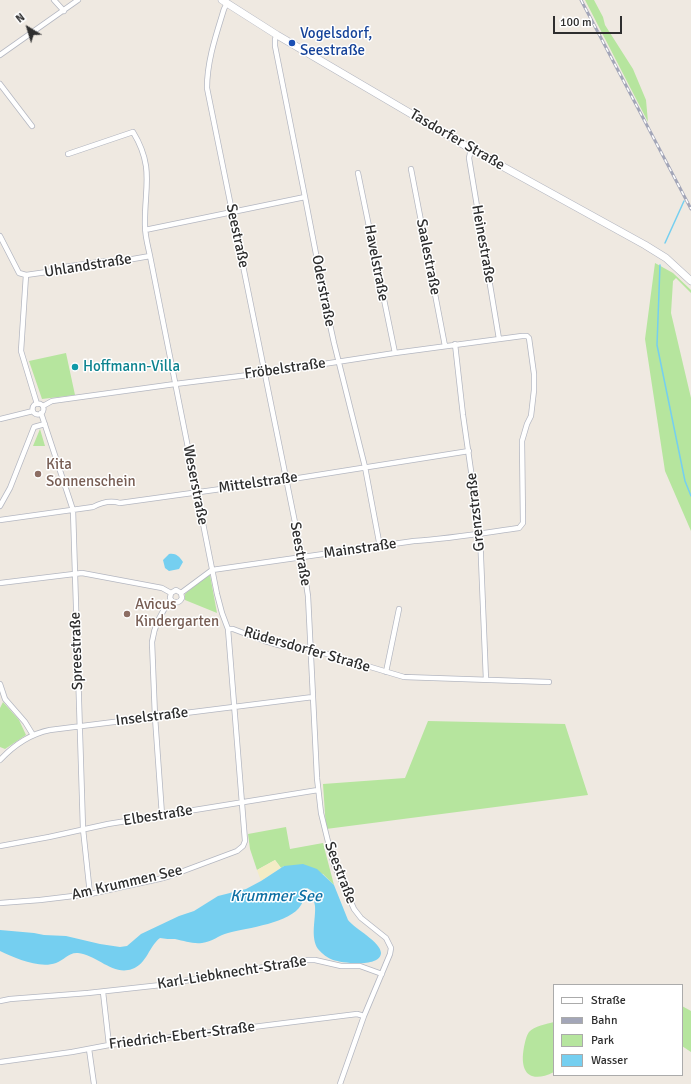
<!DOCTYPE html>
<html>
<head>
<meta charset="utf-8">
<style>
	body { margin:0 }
	#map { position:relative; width:691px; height:1084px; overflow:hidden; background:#efe9e1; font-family:Signika,sans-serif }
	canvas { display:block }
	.legend { position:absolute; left:553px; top:984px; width:130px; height:92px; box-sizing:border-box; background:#fff; border:1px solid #ababab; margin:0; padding:5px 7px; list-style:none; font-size:12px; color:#2e2e2e }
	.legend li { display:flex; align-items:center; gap:8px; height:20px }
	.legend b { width:20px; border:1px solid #ababab }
	.north { position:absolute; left:8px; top:8px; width:40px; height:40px; -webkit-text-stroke:3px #fff; paint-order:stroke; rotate:322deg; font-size:11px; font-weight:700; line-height:16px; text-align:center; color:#2e2e2e }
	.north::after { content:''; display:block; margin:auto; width:14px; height:18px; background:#2e2e2e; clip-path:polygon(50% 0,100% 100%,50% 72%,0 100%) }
	.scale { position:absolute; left:553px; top:16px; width:69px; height:18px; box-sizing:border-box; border:2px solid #2e2e2e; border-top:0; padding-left:5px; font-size:12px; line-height:14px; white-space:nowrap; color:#2e2e2e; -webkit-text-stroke:3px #fff; paint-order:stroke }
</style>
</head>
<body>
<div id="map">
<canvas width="691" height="1084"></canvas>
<ul class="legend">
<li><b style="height:5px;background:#fff"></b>Straße</li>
<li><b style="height:5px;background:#a3a6b8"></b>Bahn</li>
<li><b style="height:11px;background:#b6e59e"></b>Park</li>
<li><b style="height:11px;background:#75cff0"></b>Wasser</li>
</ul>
<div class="north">N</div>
<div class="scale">100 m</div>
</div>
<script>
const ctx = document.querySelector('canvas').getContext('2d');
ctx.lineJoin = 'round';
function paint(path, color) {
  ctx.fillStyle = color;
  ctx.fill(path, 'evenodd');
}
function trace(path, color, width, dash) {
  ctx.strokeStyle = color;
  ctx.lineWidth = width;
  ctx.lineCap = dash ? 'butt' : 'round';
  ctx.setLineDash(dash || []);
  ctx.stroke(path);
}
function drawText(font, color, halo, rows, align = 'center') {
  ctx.font = font + ' Signika,sans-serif';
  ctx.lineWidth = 3;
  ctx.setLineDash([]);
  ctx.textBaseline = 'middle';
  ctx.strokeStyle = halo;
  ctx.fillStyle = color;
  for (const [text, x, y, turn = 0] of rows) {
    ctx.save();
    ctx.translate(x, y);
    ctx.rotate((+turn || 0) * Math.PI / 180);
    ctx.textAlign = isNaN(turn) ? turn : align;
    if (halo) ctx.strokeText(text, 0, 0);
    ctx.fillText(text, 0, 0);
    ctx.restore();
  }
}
paint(new Path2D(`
	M585,0H594L603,17L605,25L633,69L646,100L648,122Z
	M655,263L673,273L691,290V293L676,278L673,281L671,313L691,398V531L665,471L645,339Z
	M66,353L75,395L42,399L29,361Z
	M40,429L45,446H33Z
	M210,575L217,613L185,600V594L203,579Z
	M3,702L19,720L26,735L5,749L0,747V708Z
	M428,721L565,724L588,795L326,829L323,784L405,778Z
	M286,827L290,849L323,843L334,885L323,874L284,866L281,868L275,860L257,870L250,849L248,834Z
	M682,1006L691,1011V1052L682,1046Z
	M554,1022V1072C530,1084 519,1073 524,1047C525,1043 526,1036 529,1032C534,1026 547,1024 554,1022Z`), '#b6e59e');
paint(new Path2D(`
	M275,860L281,868L261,881L257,870Z`), '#f3ecc5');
paint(new Path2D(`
	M169,554C176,553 179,556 183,562L179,569L169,571L165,568L163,560Z
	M303,864L317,869L334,885L348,920C355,929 381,942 381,953C380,968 342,963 333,960C328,958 322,954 318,949C310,937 316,919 315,906C314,901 313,896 312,891L307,888L304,890C303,895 304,901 301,905C291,923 247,928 228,933C219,935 212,942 202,943C192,944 185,941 175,939C170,939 165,939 160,938C149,946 147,964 132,969C113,976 97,955 78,953C69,952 64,960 56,963C39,969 15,958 0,951V930L34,933L44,935L66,936L100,944L120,947L127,946L141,934L179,916L194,911L218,896L246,889L261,881L284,866Z`), '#75cff0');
trace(new Path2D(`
	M665,243L684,201
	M660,265L657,345L685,481L691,496`), '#75cff0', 1.5);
const minor = new Path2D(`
	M54,0L64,11
	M227,3L224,9C216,35 207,61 207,88L302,557L308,596L317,778L321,813L333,862L354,909L361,918L386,938L391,948L390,954L364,1016L340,1084
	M277,35L275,39V46L305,197L327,311L334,343L365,467L380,547
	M0,55L78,0
	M0,84L32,126
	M471,149L469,158L499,339
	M411,169L445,346
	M358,173L395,353
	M145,230L305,197
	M0,236L19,273L26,275L61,270L64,267L107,261L110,263L150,256
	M26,275L21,351L37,404
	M455,344L463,415L480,534L486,680
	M32.5 409a5.5 5.5 0 1 1 11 0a5.5 5.5 0 1 1-11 0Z
	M43,406L52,401L175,384L265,373L395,353L522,336H527L529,338L534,374V390L531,416L527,424L522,441L523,523L519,528C484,533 449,539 414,541L212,570L181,593
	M41,413L73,510L83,829L90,894
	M0,419L33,411
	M0,506L10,488L34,427L45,424
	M0,520L93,507C102,502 110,500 120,503L286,480L469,451
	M0,583L82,573L162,588L171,593
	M171,593L170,598C173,604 179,604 182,598L181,593
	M171,593L176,590L181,593
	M228,629H233L265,641L282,646L307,648L404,677L549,682
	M386,672L399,609
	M0,684L5,699L25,722L33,735
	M0,760C13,746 30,734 50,730L313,697
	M162,815L155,717L152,642C154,627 161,612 171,600
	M0,846L49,837L108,824L318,790
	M0,903L40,900L90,894L159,879L170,876L237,851L243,846L245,841L228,629L222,613L217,594L150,256C148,246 145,236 145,226C144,188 155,168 133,132L68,154
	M103,992L109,1045
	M0,1001L10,999L88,993L161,985L305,960H315L341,966H360L382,974
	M89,1049L94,1084
	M0,1062L72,1052L109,1045L357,1014L364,1016`);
const secondary = new Path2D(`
	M222,0L277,35L471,149L645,245L666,258L691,281`);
trace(minor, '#b4b7c1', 6);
trace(secondary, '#b4b7c1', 8);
trace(minor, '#fff', 4.5);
trace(secondary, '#fff', 7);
const rail = new Path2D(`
	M581,0L691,209`);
trace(rail, '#a3a6b8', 3);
trace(rail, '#fff', 1.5, [4.5]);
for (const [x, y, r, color] of [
	[292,43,4,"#1a4fb4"],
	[75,367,4,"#0f9aa8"],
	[38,474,4,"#8d6e63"],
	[127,614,4,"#8d6e63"]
]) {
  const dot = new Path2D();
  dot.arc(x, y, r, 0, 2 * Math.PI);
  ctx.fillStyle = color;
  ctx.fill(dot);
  trace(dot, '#fff', 1.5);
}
drawText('15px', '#164399', '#fff', [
	["Vogelsdorf,",300,34],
	["Seestraße",300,51]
], 'left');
drawText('15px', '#2e2e2e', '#fff', [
	["Tasdorfer Straße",457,140,30],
	["Seestraße",237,236,78],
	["Heinestraße",483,244,80],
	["Saalestraße",428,257,79],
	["Havelstraße",376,263,79],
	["Uhlandstraße",88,266,-9],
	["Oderstraße",323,291,79],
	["Fröbelstraße",285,369,-8],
	["Mittelstraße",258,483,-8],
	["Weserstraße",195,485,79],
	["Grenzstraße",476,512,-96],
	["Mainstraße",360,549,-8],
	["Seestraße",300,554,80],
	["Rüdersdorfer Straße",307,650,16],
	["Spreestraße",77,651,-92],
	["Inselstraße",152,717,-7],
	["Elbestraße",158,816,-9],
	["Seestraße",340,873,69],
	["Am Krummen See",127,883,-13],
	["Karl-Liebknecht-Straße",232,973,-9],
	["Friedrich-Ebert-Straße",182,1036,-7]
]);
drawText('15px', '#0d838f', '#fff', [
	["Hoffmann-Villa",83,367]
], 'left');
drawText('15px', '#785e54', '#fff', [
	["Kita",46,465],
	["Sonnenschein",46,482],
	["Avicus",135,605],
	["Kindergarten",135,622]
], 'left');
drawText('italic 16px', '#0d6fa3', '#fff', [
	["Krummer See",276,897]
]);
</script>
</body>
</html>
